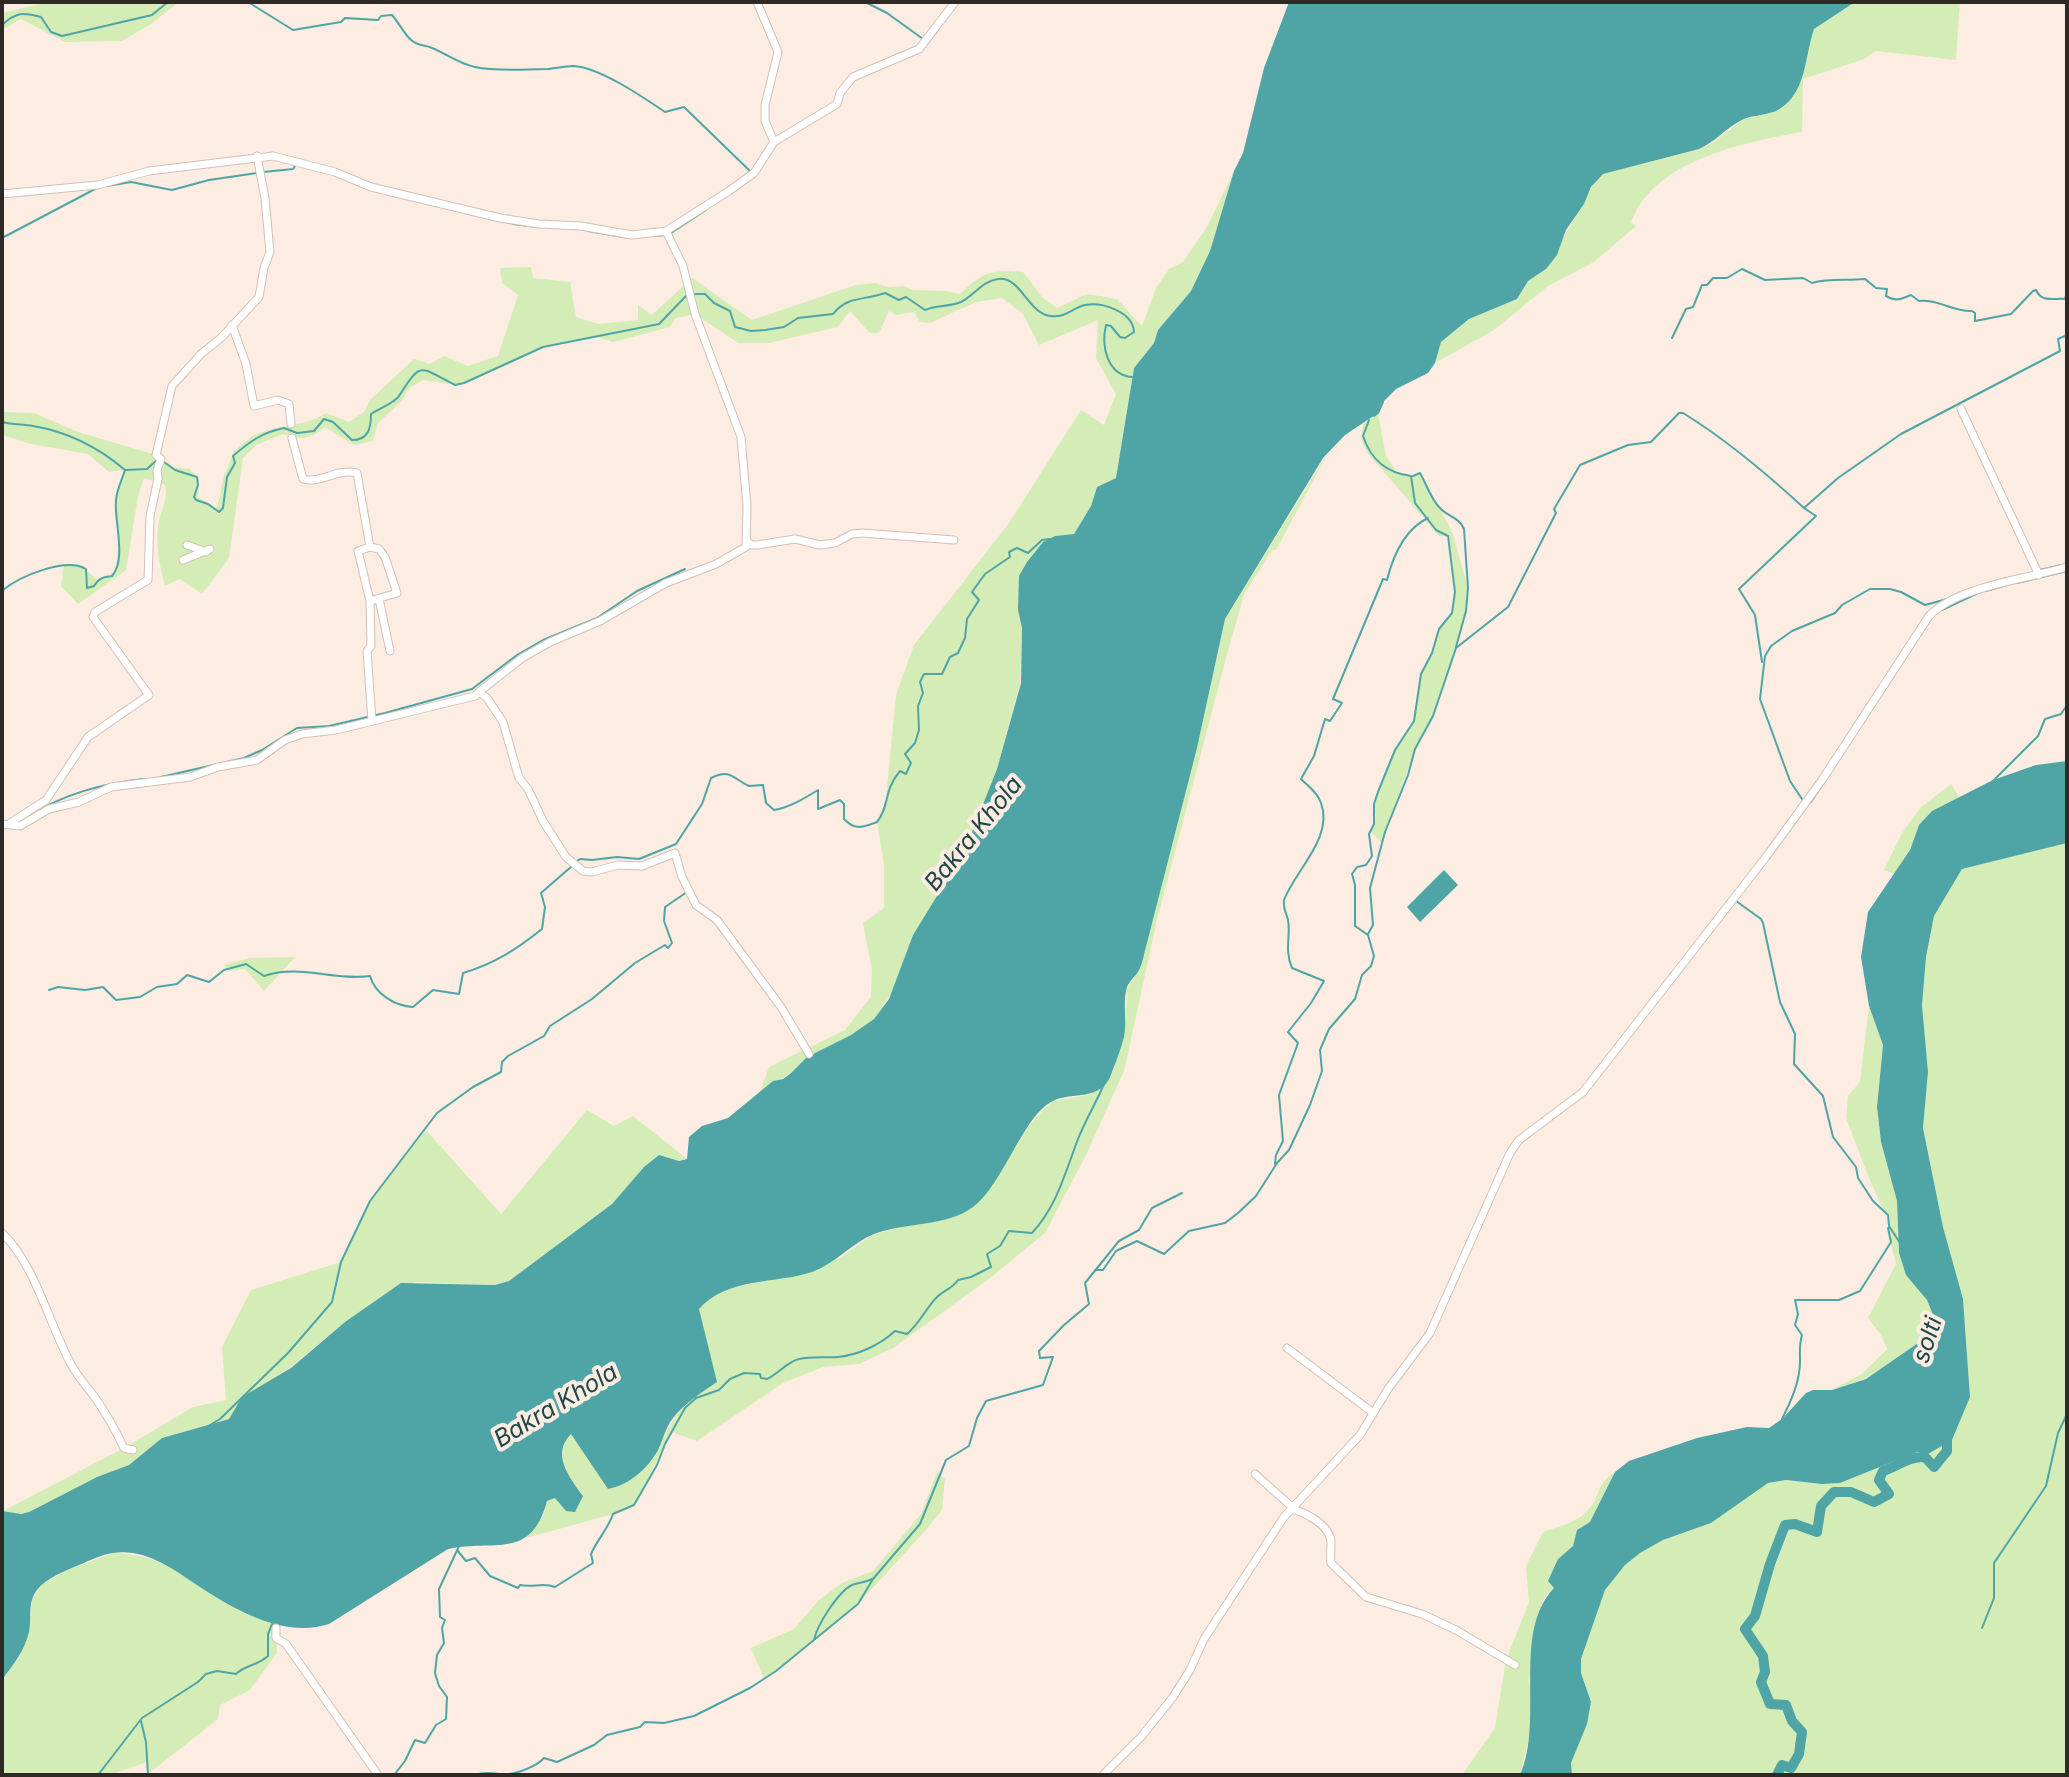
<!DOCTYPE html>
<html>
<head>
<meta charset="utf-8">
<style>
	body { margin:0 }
	#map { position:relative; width:2069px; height:1777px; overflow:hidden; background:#fdece1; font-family:Inter,sans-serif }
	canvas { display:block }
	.frame { position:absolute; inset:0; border:4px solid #2f2925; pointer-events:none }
</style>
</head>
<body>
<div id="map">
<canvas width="2069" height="1777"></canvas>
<div class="frame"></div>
</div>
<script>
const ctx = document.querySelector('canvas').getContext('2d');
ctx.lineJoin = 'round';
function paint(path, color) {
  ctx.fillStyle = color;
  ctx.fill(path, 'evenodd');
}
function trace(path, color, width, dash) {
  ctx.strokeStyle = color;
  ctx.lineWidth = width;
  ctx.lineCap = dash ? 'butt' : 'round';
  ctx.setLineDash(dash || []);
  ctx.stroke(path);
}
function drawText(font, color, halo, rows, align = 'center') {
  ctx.font = font + ' Inter,sans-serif';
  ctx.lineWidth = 8;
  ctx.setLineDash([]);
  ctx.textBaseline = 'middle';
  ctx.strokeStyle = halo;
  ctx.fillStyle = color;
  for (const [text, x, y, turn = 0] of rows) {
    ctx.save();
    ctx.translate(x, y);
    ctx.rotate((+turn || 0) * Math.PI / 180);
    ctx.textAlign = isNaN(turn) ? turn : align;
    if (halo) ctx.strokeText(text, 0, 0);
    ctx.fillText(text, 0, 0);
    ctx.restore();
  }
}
paint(new Path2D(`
	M49,2H179L151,24L122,41L65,42L21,19L2,30V13Z
	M1855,2H1960L1956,60L1876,51L1864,59L1803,79L1802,132C1750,141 1677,156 1643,200C1638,206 1634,215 1631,222L1636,226L1594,262L1548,286L1494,330L1435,363L1441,342L1469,319L1517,299L1528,281L1546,269L1596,180L1603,174L1699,149L1711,144L1742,120L1777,110L1814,29Z
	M1234,171L1210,251L1191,291L1158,330L1154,343L1134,368L1116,478L1097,487L1091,506L1074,534L1055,536L1018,610L1022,627L1020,683L997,769L964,852L913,935L893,991L874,1019L851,1035L807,1057L790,1074L766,1087L759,1094L769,1067L845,1030L871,997L872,970L863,923L884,908V864L877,822L885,808L896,695L914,645L1009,523L1081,410L1104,425L1116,394L1096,358L1098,320L1039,345L1023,314L1002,298L976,302L930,323L920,322L914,312L896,315L889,311L879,333H870L850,311L838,327L769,343H738L695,314L676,318L670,327L613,342L598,337L543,347L464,383L455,385L423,380L409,388L403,400L378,423L373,441L354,445L325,427C310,440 301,440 283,434L256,445L243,458L229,558L202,594L180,579L165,586C160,568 156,547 158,528C159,512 169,500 165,485L144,478L138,496L126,570L78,604L61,586L64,565H79L98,580L112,576L116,572L119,537L115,503L124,470L109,472L88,454L31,444L2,435V412L34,413L78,432L156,455L174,467L190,469L199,479L198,497L216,508C222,495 220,492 223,480C225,470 231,463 233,452C239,447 246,440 253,436C275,424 303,428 326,413L349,422L364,412L370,400L414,359L430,364L444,356L468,366L498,356L518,295L502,283L500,268L531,267L533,278L570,282L576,317L598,324L638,320V305L652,315L692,278L752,320L856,285L876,283L888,287L904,286L913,290L945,291L960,294C982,273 992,269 1023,272L1042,297L1057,308L1087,294L1117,299L1142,326L1156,288L1169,269L1183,262L1207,227Z
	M1378,413L1386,456L1398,474L1411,476L1420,473L1452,531L1468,588L1466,611L1451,668L1444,680L1433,716L1415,749L1382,843L1370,831L1376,815L1374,811L1378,792L1395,750L1414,721L1421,674L1432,653L1439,629L1452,613L1455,592L1448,536H1439L1366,451L1361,438L1363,424Z
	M1328,453L1276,550H1272L1244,595L1229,647L1157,920L1124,1071L1086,1155L1045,1233L989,1279L893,1348L859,1364L823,1367L783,1383L697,1441L672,1432L634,1505L613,1514L526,1538L543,1516L547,1501L555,1497L566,1511L583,1496C569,1476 551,1454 572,1433L608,1489C618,1485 629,1481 637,1475C670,1446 664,1409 710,1387L699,1308L713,1296L731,1288L788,1276L840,1258L872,1235L906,1225L941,1221L972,1208L993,1185L1027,1128L1045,1108L1053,1101L1088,1095L1099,1090L1111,1076L1125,1032L1127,988L1138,972L1147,943L1197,748L1225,619Z
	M1951,784L1960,799L1940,807L1919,825L1910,850L1895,874L1884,870L1902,833L1921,807Z
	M2067,843V1775H1572L1571,1763L1591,1702L1581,1673V1659L1605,1590L1625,1565L1640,1553L1663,1540L1711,1523L1768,1483L1786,1480L1822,1484L1840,1483L1917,1452L1928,1454L1952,1440L1970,1397L1963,1299L1943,1227L1923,1128L1928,1072L1922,1005L1926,957L1934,916L1962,869Z
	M295,957L264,991L245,969L229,971L224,965L250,958Z
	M1869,1006L1883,1045L1877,1107L1881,1142L1897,1201L1899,1253L1927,1300L1933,1316C1925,1354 1866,1381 1831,1390L1862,1374L1887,1349L1881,1335L1868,1318L1896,1264L1887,1230L1889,1226L1888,1216L1882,1208L1869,1178L1846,1118L1848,1096L1860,1082Z
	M587,1110L614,1126L633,1116L687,1159L644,1167L612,1204L509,1281L495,1285L415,1282L345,1322L229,1419L162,1438L129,1465L97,1477L29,1512L21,1515L3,1511L124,1448L193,1407L226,1400L222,1347L251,1290L341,1262L370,1201L426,1130L501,1214Z
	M937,1472L945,1479L942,1510L925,1531L858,1604L764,1679L751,1648L794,1629L819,1600L842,1583L873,1571L921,1514Z
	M1615,1472L1590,1522L1577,1530L1573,1546L1558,1559L1554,1588L1544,1598L1539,1614L1532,1648L1529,1682L1532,1699L1530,1734L1520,1775H1462L1495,1728L1506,1660L1529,1602L1526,1566L1543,1532C1560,1526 1577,1523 1589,1509C1602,1494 1595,1485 1615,1472Z
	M114,1553C167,1555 183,1578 225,1603C240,1612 259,1618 276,1624L277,1653L250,1690L220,1705L218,1719L148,1774L147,1762L110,1775H2V1680L19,1657L29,1631L32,1599L42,1585L67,1570Z`), '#d4edb7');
paint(new Path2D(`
	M1289,2H1855L1814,29C1804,58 1807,95 1776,111C1764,116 1750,115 1740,121C1725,129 1715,142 1699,149L1603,174L1591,187L1584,204L1566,230L1557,255L1546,269L1528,281L1517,299L1469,319L1441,342L1435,363L1428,373L1396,389L1381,404L1378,413L1345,435L1323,458L1225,619L1197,748L1147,943C1144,952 1143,964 1138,972C1135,977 1130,980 1127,987C1123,1000 1126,1015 1125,1029C1125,1040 1115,1064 1111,1075C1100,1102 1073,1091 1053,1101C1023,1115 1004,1184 973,1207C946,1227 905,1222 874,1234C852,1243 836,1263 812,1272C776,1284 727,1277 699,1309L717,1382C701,1393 686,1402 673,1418C665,1428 663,1441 657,1452C646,1470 629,1485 608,1489L571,1434C551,1454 569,1477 583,1496L575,1512L566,1511L555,1498L547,1501C531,1561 494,1539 448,1549L329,1624C284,1639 233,1609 197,1585C173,1569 145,1548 113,1553C102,1554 89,1561 79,1565C65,1571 46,1578 37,1590C27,1603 32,1617 29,1632C25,1650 13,1665 2,1680V1511L21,1514L29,1512L97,1477L129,1465L162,1438L229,1419L242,1397L291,1368L345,1322L401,1283L495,1285L509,1281L612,1204L644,1167L659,1155L679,1161L687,1159L689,1137L702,1126L728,1118L773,1081L783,1079L790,1074L807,1057L851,1035L874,1019L889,999L913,935L964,852L997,769L1021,683L1022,628L1018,610L1019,576L1027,562L1043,542L1055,536L1074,534L1091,506L1097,487L1116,478L1134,368L1154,343L1158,330L1191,291L1210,251L1234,171L1243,153L1264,68Z
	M2067,761V843L1962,869L1934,916L1926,957L1922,1005L1928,1072L1923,1128L1943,1227L1963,1299L1970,1397L1952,1440L1928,1454L1917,1452L1840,1483L1822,1484L1786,1480L1768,1483L1711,1523L1663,1540L1640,1553L1625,1565L1605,1590L1581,1659V1673L1591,1702L1587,1724L1571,1763L1572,1775H1520C1545,1719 1511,1633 1554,1588L1548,1581L1558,1559L1573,1546L1577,1530L1590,1522L1615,1472L1629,1461L1697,1438L1747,1427L1769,1428L1782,1419L1806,1393L1813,1390H1832L1866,1379L1921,1341L1933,1315L1927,1300L1906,1275L1899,1253L1897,1201L1881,1142L1877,1107L1883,1045L1869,1006L1861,957L1868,912L1910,850L1919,825L1932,811L1993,780L2036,765Z
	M1444,870L1458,885L1420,922L1407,907Z`), '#4fa5a6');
trace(new Path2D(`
	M248,2L293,30L341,22L345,18L378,20L381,16L392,15C399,23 403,32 410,39C418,47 424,44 432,48C447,54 459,64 475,67C497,72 526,69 548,69C557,68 565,66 573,66C599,67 643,97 665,112L684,107L751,172
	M521,2H575
	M865,2L887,13L923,39
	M2,25C16,12 23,12 41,17L51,32L62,36L152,15L168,2
	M923,49L939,29
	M263,172L293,169L295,166
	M107,186L131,182L172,190L209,180L257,173
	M513,224L538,227
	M588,231L629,238
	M671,233L706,210
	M651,236L665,235
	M2,238L97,188
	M692,294H705L714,303L730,311L735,327L751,331L765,330L784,327L798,318L833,314C848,295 864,301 885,293L899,300L906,297L925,310C936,305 949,307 961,302C974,296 982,281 998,279C1021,276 1028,314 1051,316C1066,318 1072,308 1085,305C1103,302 1133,312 1134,332L1125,338L1120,337L1111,326L1106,325C1101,346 1107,375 1132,377
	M1672,338L1686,309L1693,307L1702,285H1707L1713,278H1727L1742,269L1765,280L1803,278L1812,283C1830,278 1847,281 1865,279L1876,288L1887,289L1886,296C1897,302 1901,299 1911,295L1919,301C1939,299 1953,312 1972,311L1975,313V321L2011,314L2033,291L2036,290C2042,303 2053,298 2065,299L2067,291
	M1374,416L1378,413L1383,402
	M2,422C13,425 22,424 33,426C69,432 98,447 125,470L147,469L158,459
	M164,462L175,470L197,477L198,485L194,497L196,500L208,504L219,512L223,508L227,477L235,463L233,456C249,442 263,432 284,428L297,433L314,431L324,419L333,422L352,440C368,440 371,429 371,414C378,409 396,402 399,396C422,360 419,367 455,385L464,383L543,347L659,324L686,296
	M1413,476L1420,473C1426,483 1431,500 1440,508C1448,517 1459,517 1464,529L1468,588L1466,611L1456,647
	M2040,570L2061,565
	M2017,583L2067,571
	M1982,585L2007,578
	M2,591C19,576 66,557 86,569L87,588L94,586C99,578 103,577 112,576C127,559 114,521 116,501C116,491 122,480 125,470
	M1986,591L2007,585
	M1942,610L1980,592
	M1762,662L1755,615L1739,589L1816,516L1804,508L1838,478L1901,434L2060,351L2058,339L2067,335
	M161,777L244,758L262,750L297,728L329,726L385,713L472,689L517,655L543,640L597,618L637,591L685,569
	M1992,782L2038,736L2045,719L2061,714L2067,705
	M1804,802L1790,781L1760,699L1765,656L1771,646L1792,631L1835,613L1842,605L1870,589H1890L1901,592L1925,605L1947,599
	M1811,802L1931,619
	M28,816C65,794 100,784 143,779
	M1792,827L1800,816
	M1773,853L1781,842
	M577,861L580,859L592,860L617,857L639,859L676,844L702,804L711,778C731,768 733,779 749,786L763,785L766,803L774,810C789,808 805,798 818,790V809L840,800L844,804V819C855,831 863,827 877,822C890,806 883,791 900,771L906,774L911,763L905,754L915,743L919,730L918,706L923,693L920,682L924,674H942L950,657L958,653L965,638L967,619L979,600L972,592L985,574L1010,557L1009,552L1017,548L1028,553L1042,540L1050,539
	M1736,901L1761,919L1763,923L1780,1002L1795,1034L1794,1064L1823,1096L1833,1137L1856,1167L1858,1178L1873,1201L1888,1215L1889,1226L1900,1243
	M1368,934L1373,925L1370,888L1385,832L1408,775L1415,749L1433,716L1456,648L1508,607L1556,513L1554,509L1580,465L1628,445L1651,442L1679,413H1683C1727,440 1766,473 1804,508
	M49,990L58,987L85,990L103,987L116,1000L140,997L157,987L177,984L187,975L209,982L224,970L246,964L264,976C301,964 333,981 370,976C375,994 395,1006 413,1007L433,990L459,994L463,973C494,964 517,949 542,929L545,907L541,893L572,866
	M1275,1164L1276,1155L1283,1141L1279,1095L1298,1043L1288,1032L1311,1003L1324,981L1292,968C1284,949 1291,937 1288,920C1286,912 1283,909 1284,900C1295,871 1334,837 1321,803C1318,793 1308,786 1301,779L1314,756L1325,719L1330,721L1342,703L1333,699L1383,579L1387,580C1393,556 1405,529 1428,518
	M1095,1270H1103L1116,1251L1137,1241L1164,1254L1189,1231L1225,1223L1238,1213L1256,1196L1277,1163L1289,1150L1310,1105L1322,1071L1320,1050L1329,1029L1355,999L1362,975L1371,966L1374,956L1368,935L1355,926V885L1352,874L1357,867L1366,865L1372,856L1369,834L1374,824V804L1378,792L1395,750L1414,721L1421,674L1432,653L1439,629L1452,613L1455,592L1448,536L1436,530L1415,503L1411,476C1386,473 1371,460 1363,436L1369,420
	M1782,1419C1791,1401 1800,1382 1800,1361C1800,1351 1799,1345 1802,1335L1795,1325L1798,1314L1795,1300H1839L1860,1291L1891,1242L1888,1228
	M210,1425L220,1419L288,1353L332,1302L341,1262L370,1201L437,1113L473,1087L501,1072L502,1062L508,1056L544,1036L550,1026L592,999L635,963L665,945L668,948L672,943L664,921L665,907L687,892
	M457,1550L466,1561L475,1558L490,1576L518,1588L520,1585C533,1588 543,1582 555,1587L593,1563L591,1554C597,1540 608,1529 613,1514L634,1505L657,1465L665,1444L685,1408L696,1398L719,1390L730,1379L744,1373L760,1374L761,1378L767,1379C778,1374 788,1361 799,1359C812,1356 826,1358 838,1357C858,1355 880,1345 895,1331L907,1334C920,1323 926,1308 937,1297C945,1289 951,1290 958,1280L971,1277L991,1267L987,1254L1000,1246L1009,1231L1032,1233C1057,1206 1065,1173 1078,1139C1086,1119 1097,1101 1105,1082
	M1982,1628L1994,1598V1563L2046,1486L2058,1433L2066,1416L2067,1406
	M814,1640C817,1625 838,1592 852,1585C858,1583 866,1582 872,1579
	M141,1721L146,1742L148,1775
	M98,1775L142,1718L198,1682L206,1674L217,1671L236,1674C245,1665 259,1665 268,1656V1634L273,1622
	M394,1775L405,1761L415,1740L425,1743L436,1725L446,1719L447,1697L439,1686L435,1673L437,1655L444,1643L442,1628L445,1620L440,1617L439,1589L460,1544
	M475,1775C488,1770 496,1775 508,1774C519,1773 537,1766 544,1758L557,1762L594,1745L607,1735L640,1727L645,1722L664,1723L694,1716L750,1688L776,1671L858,1604L873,1579L920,1524L946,1460L969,1446L977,1418L986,1401L1043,1385L1053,1357L1040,1358L1039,1351L1064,1325L1089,1304L1085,1283L1119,1241L1139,1230L1152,1208L1182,1193`), '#4fa5a6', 2);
trace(new Path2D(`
	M1777,1775L1782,1765L1791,1768L1799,1754L1802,1732L1792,1721L1786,1705L1770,1704L1761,1682L1765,1672L1763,1656L1745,1629L1755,1616L1770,1564L1785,1525L1795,1524L1817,1532L1821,1506L1834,1492H1851L1874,1502L1889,1494L1879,1480L1883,1471C1898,1466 1910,1456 1925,1457L1934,1467L1947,1451V1433L1950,1430`), '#4fa5a6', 10);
const minor = new Path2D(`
	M757,2L778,52L765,105V121L774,142
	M2,194L98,185L149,171L273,156L335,172L371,187L500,218L539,224L581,226L632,235L666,231L729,191L754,173L774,142L837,104L840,93L853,77L919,49L955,2
	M232,325L246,364L254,406L278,400L289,404L291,424
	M1961,409L2039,575
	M292,438L303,479C321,484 337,468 357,473L370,547L358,551L370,601L371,646L367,651L372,721
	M747,541L751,545H757L795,539L820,545L835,543L852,534L862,533L954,540
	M187,545L206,552
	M183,560L210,549
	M379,599L390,651
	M370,601L397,593L385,557L379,549L370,547
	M479,692L522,658L550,642L600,621L666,583L716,564L746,547L747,506L741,437L695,314L683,266L666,231
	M10,823L46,800L88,737L149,695L93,617L95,612L148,580L150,516L158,479L157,470L161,459L156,455L172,386L201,354L221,338L259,297L264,268L270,252L265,198L257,156
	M2,824L20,826L49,809L79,802L111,787L190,777L218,767L257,760L285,740L302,734L336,730L475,696L479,692L487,698L503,722L519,778L528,789L543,821L566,857L583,871L592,872L618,865L642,866L675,853L682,877L696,905L717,920L781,1007L809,1054
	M2,1233C35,1264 49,1324 71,1364C78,1378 88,1387 96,1399C107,1415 116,1431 124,1448L133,1450
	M1287,1348L1372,1412
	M1255,1474L1292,1507
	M1291,1509C1305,1512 1330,1525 1331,1542C1331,1550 1330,1555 1331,1563L1366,1597L1422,1614L1456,1630L1515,1665
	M276,1628V1638L286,1644L378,1775
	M1103,1775L1141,1737L1173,1697L1190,1670L1204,1639L1284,1517L1360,1435L1388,1389L1430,1333L1510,1153L1519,1140L1583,1092L1766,857L1822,780L1929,616C1958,586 2027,579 2067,567`);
trace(minor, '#d1c1b6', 9);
trace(minor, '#fff', 7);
drawText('italic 24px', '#1f4748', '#fdece1', [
	["Bakra Khola",974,834,-51],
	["solti",1928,1340,-72],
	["Bakra Khola",556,1406,-31]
]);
</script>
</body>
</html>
